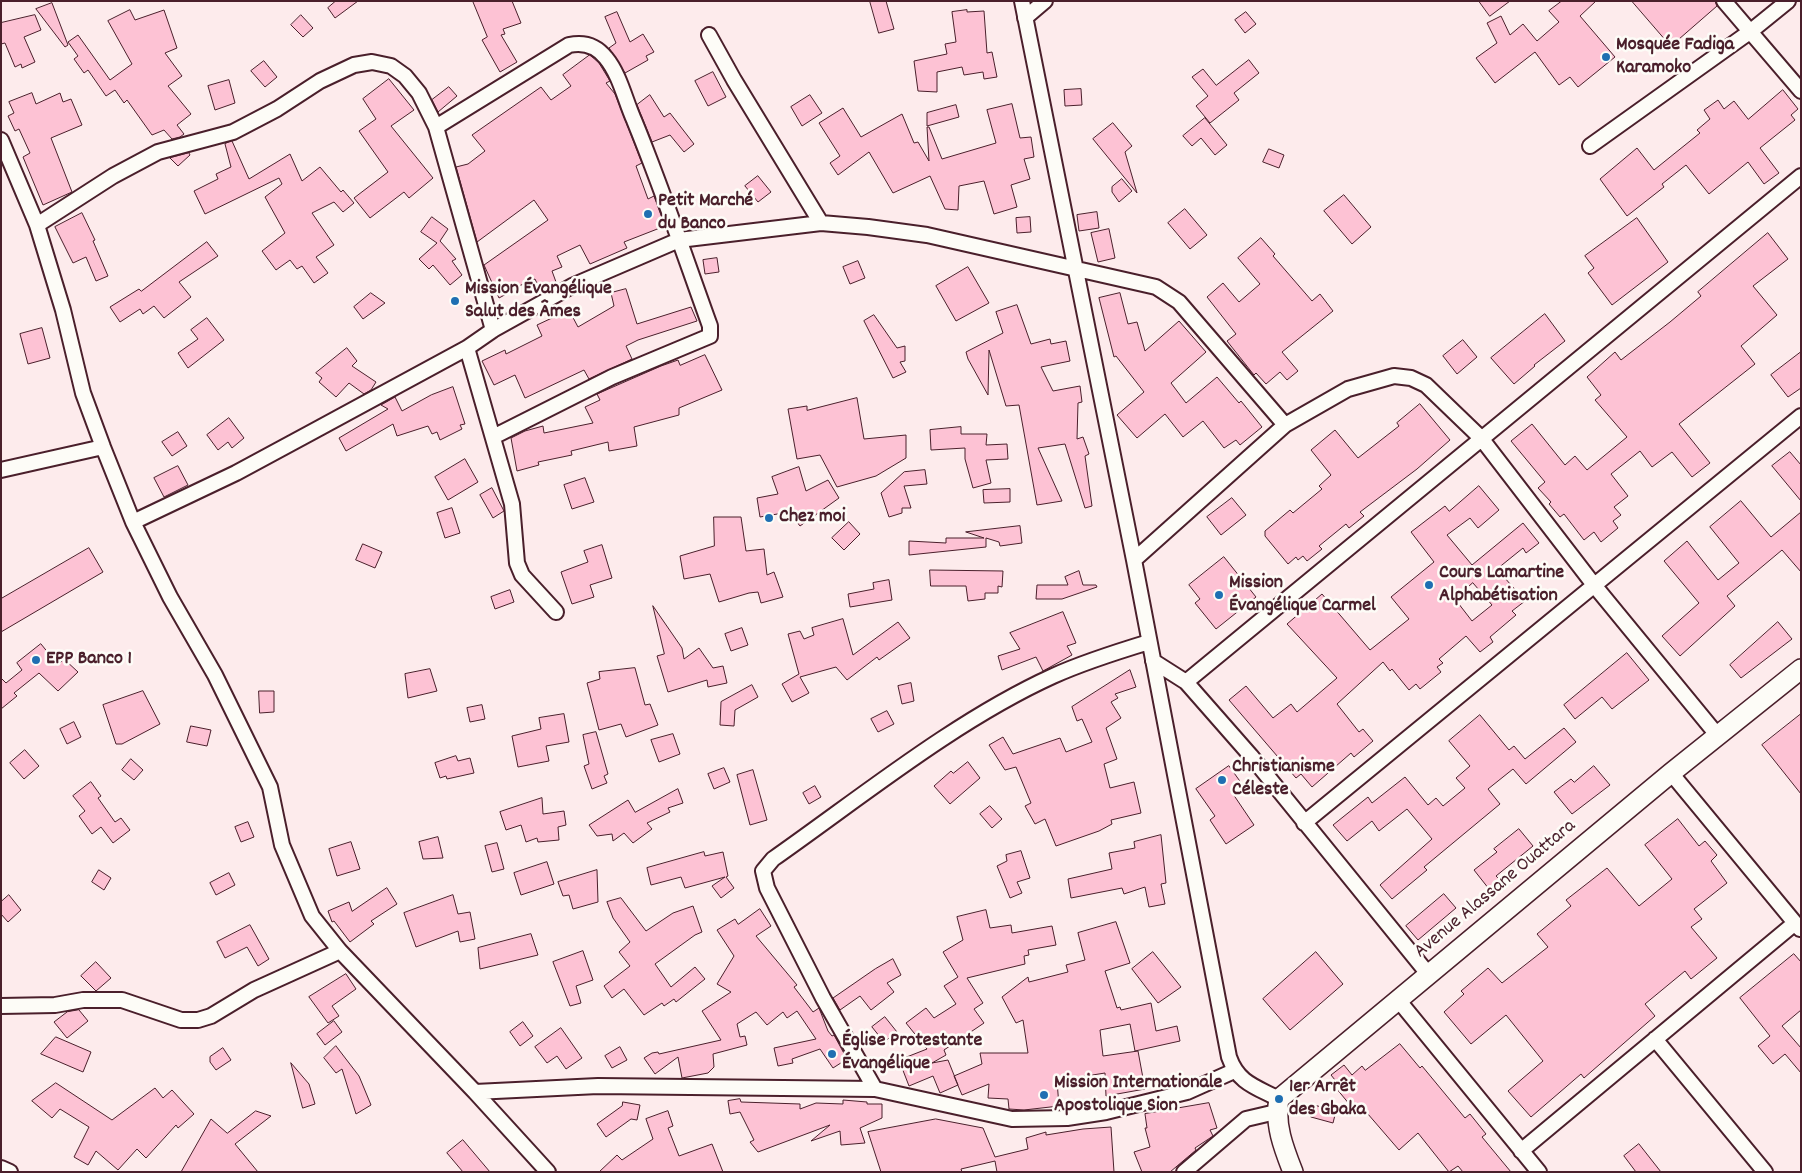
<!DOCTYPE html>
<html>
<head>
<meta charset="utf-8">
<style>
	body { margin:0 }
	#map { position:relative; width:1802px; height:1173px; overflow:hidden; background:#fdebec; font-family:Dekko,sans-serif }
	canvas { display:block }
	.frame { position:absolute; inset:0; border:2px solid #4a1f2b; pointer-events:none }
</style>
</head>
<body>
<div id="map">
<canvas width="1802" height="1173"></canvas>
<div class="frame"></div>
</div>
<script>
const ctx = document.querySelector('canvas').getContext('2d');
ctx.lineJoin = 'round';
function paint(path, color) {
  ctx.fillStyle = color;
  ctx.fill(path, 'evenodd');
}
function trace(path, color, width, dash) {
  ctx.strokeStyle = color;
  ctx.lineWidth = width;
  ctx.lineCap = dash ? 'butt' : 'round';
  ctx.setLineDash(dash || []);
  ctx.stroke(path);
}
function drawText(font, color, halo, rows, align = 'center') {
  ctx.font = font + ' Dekko,sans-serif';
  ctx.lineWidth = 5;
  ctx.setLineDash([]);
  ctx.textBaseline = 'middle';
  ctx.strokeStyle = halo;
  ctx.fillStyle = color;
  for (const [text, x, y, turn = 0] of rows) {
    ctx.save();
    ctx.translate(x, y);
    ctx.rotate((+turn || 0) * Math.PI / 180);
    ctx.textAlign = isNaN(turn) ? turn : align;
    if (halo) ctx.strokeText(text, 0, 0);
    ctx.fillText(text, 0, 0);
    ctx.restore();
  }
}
const building = new Path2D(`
	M336,1H358L335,18L328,8Z
	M473,1H512L521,23L503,29L505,34L501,35L517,62L500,72L482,40L487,37Z
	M870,1H886L894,29L879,33Z
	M1479,1H1510L1490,16Z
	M1562,1H1596L1580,16L1615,57L1578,87L1570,77L1559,85L1535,52L1495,83L1476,58L1497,43L1487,23L1501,16L1510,35L1523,24L1537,41L1559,22L1549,11Z
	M1632,1H1715L1717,6L1671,46Z
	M52,3L68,45L65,47L36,9Z
	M130,10L135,20L164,10L177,48L165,53L182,76L168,86L191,114L177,125L184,134L180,137L172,139L164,130L152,135L127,100L124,103L115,90L106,96L88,70L84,73L74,59L78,56L68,42L78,35L110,80L132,64L108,21Z
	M967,10V12L984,11L987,53L992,52L997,77L984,79L983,72L964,75L962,67L937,72V92L918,91L914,61L947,54L945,44L956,42L952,12Z
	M617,12L630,42L643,34L654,52L646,56L648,60L625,73L609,48L616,43L605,17Z
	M1246,12L1256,24L1245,33L1235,20Z
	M35,15L41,30L24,37L35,62L22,68L21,64L15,67L5,43L1,44V23Z
	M301,15L313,28L303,37L291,25Z
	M590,55L599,63L610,81L606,83L615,94L642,163L636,166L648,199L654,196L665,226L624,242L627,248L590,264L580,245L557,256L562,267L552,271L556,282L540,290L535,279L512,289V291L499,298L484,265L548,220L534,200L477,242L456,167L468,164L485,151L472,135L541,87L551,100L571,86L563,75Z
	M1249,60L1259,73L1234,93L1239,100L1210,123L1196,106L1208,96L1192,77L1203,69L1216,85Z
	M264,61L277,77L265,87L251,71Z
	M713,72L726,97L708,106L695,81Z
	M389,79L414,110L391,126L433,178L409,198L404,192L370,218L354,198L388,172L359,131L376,119L363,99Z
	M229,80L235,103L215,110L208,86Z
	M449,87L457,96L438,112L432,100Z
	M1081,89L1082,105L1065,106L1064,90Z
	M1783,90L1798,109L1791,115L1795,120L1760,148L1779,173L1764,184L1748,162L1709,194L1686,165L1662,184L1664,187L1627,216L1600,179L1637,148L1654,170L1700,133L1697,130L1710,119L1704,110L1718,100L1724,109L1734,101L1748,119Z
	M32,93L36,104L60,93L63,102L71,99L82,125L51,138L72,192L43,205L23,157L30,153L19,129L15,131L8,116L14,113L9,102Z
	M650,95L664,117L670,113L694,144L684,152L670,135L652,142L637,105Z
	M810,95L822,113L802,126L791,107Z
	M1012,104L1020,138L1031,137L1034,157L1024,159L1030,179L1011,185L1017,207L994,214L984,181L959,186L958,210L945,209L930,176L893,193L869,152L838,175L830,163L840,156L819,123L843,108L861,137L902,114L914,143L918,142L929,161L927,127H929L942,159L996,143L987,110Z
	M956,105L959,117L927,126V113Z
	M1205,118L1227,145L1215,155L1201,138L1192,146L1183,136Z
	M1113,123L1132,146L1125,152L1137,193L1093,139Z
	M232,141L249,179L290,154L302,181L320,167L341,192L343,190L354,203L343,212L334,202L312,213L334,245L316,257L328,273L314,283L302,266L297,269L290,260L276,270L262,251L285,233L265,197L282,184L279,178L205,214L194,191L218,179L216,174L231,167L225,144Z
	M1269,149L1284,155L1279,168L1263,162Z
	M189,153L190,155L178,166L170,158Z
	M758,176L771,192L758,202L745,186Z
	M1122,179L1132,191L1119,202L1112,192V187Z
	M1344,195L1371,227L1352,244L1324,211Z
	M1185,209L1207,235L1190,249L1168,223Z
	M1097,212L1099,228L1079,231L1077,215Z
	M82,213L95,240L93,241L108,276L96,281L86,257L73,263L55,227Z
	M432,217L448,229L440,241L456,259L452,261L462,275L450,285L433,265L429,269L419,259L437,243L421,232Z
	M1030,217L1031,232L1017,233L1016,218Z
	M1637,218L1668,262L1612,305L1588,273L1594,268L1585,256Z
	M1109,229L1115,258L1098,262L1091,233Z
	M1768,233L1788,259L1753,286L1777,315L1741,346L1755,364L1679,424L1710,463L1692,477L1672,452L1652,467L1640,451L1611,474L1628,496L1614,507L1621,515L1613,521L1618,528L1601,542L1594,532L1584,540L1564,514L1560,517L1549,504L1551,502L1538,488L1545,482L1511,441L1532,424L1565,465L1575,456L1587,470L1627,437L1595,400L1601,395L1587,377L1615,352L1621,360L1670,322L1701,296L1698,292Z
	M1261,238L1275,254L1273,256L1312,301L1320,294L1333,311L1282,352L1298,371L1287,380L1280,372L1266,384L1256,373L1254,375L1227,341L1236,334L1207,297L1223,283L1239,302L1260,284L1238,258Z
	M207,242L218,256L179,282L191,297L164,318L154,306L143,314L140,309L120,322L110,307L139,289L141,291Z
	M717,258L719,272L705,274L703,260Z
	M858,261L865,278L850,284L843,267Z
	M968,267L989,303L956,321L936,286Z
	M626,289L637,324L691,307L697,321L638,340L626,346L632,359L589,379L584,370L525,398L515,375L494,385L482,361L505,350L506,354L542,336L537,325L569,310L578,327L614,306L611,293Z
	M371,293L385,303L363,319L354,307Z
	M1120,293L1128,324L1137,322L1145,351L1179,321L1206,352L1171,383L1186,403L1217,377L1239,403L1241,401L1262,427L1240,445L1236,440L1224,448L1203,421L1183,437L1165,414L1137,438L1117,415L1144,392L1116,356L1114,357L1099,298Z
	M1017,305L1031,344L1050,339L1051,344L1066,341L1070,361L1041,367L1053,391L1080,386L1082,402L1078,403L1077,439L1083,437L1089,454L1085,456L1092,506L1085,508L1065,444L1038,448L1062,501L1037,505L1019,405L1006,406L989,350L988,395L968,359L966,352L1003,333L996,312Z
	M1545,314L1565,341L1534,365L1535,366L1514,384L1491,358Z
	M874,315L897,348L905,346V361L900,362L906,372L893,378L864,321Z
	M207,318L224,340L188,368L178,353L198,339L191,330Z
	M42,328L50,358L28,364L20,334Z
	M1463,340L1477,357L1457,374L1443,356Z
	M347,348L357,361L352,366L376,382L371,390L364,394L349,383L336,397L319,382L322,378L316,373Z
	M1801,352V388L1788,397L1771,375Z
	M705,355L722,390L679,408V415L634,427L637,446L609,451L608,442L571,451L572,455L538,462L539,465L517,471L511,438L525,431L543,426L544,433L593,423L585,407L600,400L597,394L661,366L678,360L680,365Z
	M453,387L465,424L460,425L462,429L440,440L437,432L432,434L428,426L397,436L393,424L346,451L339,438L388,409L381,405L395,397L402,411L431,395Z
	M857,398L864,439L906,435V458L876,476L837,487L820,455L797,459L788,409L807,406V410Z
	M1420,404L1450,440L1417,469L1360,512L1364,516L1349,528L1346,524L1319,546L1322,549L1307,561L1303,556L1298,560L1296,557L1288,564L1265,536V531L1290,510L1293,513L1322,489L1319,486L1331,475L1311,450L1335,430L1358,458L1399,426L1397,423Z
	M229,418L244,438L232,448L228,442L218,450L207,435Z
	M961,427V434H987L986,445L1007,444L1008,459L986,460L991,483L973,488L965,459V448L931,450L930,430Z
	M178,432L187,446L172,456L162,442Z
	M1790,452L1801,465V501L1772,466Z
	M465,459L478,482L448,500L435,477Z
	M178,466L188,485L164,497L154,478Z
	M799,467L806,491L828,480L839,498L800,526L789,512L760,517L757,498L778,494L772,477Z
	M925,470L927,484L904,486L911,508H902V513L889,517L881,493L904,472Z
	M585,478L594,502L572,509L564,485Z
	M1479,486L1499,510L1478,528L1470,518L1447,535L1472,565L1523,523L1539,543L1526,553L1523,548L1497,569L1525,601L1512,611L1516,615L1490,637L1493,642L1480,652L1466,636L1439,659L1443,663L1437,667L1441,672L1420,689L1416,684L1409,690L1392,669L1390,671L1383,662L1337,704L1359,732L1363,729L1373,741L1354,757L1351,753L1312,787L1301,774L1296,778L1229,700L1246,686L1273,718L1291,704L1297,712L1337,678L1287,624L1322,594L1370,650L1409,619L1391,597L1434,562L1411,532L1445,506L1449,511ZM1473,583L1492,605L1472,621L1455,599Z
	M492,488L504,511L493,518L480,495Z
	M1010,489V502L984,503L983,490Z
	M1232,498L1246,515L1221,535L1207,517Z
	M1741,501L1771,537L1801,512V572L1782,550L1727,596L1735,606L1680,656L1662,636L1699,603L1664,561L1687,541L1718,580L1739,563L1710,527Z
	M452,508L460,533L445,538L437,513Z
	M714,517H741L746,551L764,549L767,575L774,572L783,597L761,603L758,592L749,593L719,602L710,574L684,579L680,556L714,546Z
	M849,522L860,534L844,550L832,538Z
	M1020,526L1022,543L1000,546L999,542L986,538V547L909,555V541L946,543V538H984L966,532Z
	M363,544L382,552L375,568L356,560Z
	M602,545L612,578L590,585L594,597L572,604L561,572L588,562L584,551Z
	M89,548L103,572L1,632V599Z
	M1224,557L1256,597L1216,629L1195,603L1200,599L1189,585Z
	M930,570L1003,571L1002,587L998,586V593H985V599L968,601L966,586H931Z
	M1079,571L1083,585H1096L1097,587L1062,599H1036L1037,585H1068L1065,577Z
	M889,580L892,600L850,607L848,594L874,589L873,583Z
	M510,590L514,602L495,609L491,597Z
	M653,606L682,648L684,659L699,648L713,668L723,666L727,683L708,687L707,680L668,692L657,656L664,654Z
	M1063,612L1076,643L1067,646L1072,655L1043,671L1036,657L1002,670L998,656L1020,649L1010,633Z
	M843,619L853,655L898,622L910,638L879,660L877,657L847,680L836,667L800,677L809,693L792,702L782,684L799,674L788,634L800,631L804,639L814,635L812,628Z
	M1778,622L1792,639L1741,678L1730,665Z
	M742,628L748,645L731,651L725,634Z
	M41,644L58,665L64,659L78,672L58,691L39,673L14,693L17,696L1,709V678L6,683L22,670L17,663Z
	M1627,653L1649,680L1612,709L1602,697L1575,719L1564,705Z
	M635,668L645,705L650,704L658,725L626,737L621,724L599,730L587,683L600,679L599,672Z
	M430,669L437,691L408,698L405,674Z
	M1130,670L1136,687L1115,694L1118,698L1111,702L1121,718L1106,728L1117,759L1104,764L1110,788L1134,782L1141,813L1111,820L1112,824L1099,831L1056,846L1045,819L1035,824L1025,806L1031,803L1016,767L1005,770L989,745L1003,737L1013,754L1060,738L1066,752L1092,742L1082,719L1077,721L1072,707Z
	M911,683L914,701L902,704L898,686Z
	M752,685L758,697L735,710L734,726L720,725L721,702Z
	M143,691L160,724L122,744H116L103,705Z
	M259,691H274V712L260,713Z
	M482,705L485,719L470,722L467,708Z
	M887,711L894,724L878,732L871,719Z
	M564,714L569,742L546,746L549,761L518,767L512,736L541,729L539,718Z
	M1801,714V794L1762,745Z
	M1480,715L1509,750L1514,746L1525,759L1564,728L1576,742L1526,784L1513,769L1488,789L1500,804L1424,867L1427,870L1392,899L1380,885L1432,839L1407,809L1379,831L1372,821L1347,841L1333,825L1368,797L1372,803L1405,777L1428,805L1436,798L1443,806L1465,788L1456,778L1470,766L1449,741Z
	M74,722L81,737L67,744L60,729Z
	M191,726L211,730L207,746L187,742Z
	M596,732L608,774L604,776L607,783L592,789L584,766L589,764L583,735Z
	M673,734L680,754L659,762L651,740Z
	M25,750L39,766L24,779L10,763Z
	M456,756L458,761L470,758L474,773L447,779L446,776L440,778L435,763Z
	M131,759L143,770L134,780L122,770Z
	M968,762L980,778L950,804L934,786L951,771L953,773Z
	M1229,766L1242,784L1231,791L1254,825L1226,844L1210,820L1215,816L1196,789Z
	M1594,766L1610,785L1572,814L1554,792L1571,779L1574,782Z
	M724,768L730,782L714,789L708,774Z
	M753,770L767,820L750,825L737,775Z
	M91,782L101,796L98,798L115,822L121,818L130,830L113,843L101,827L92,834L79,816L85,811L73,796Z
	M815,786L821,797L809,804L803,793Z
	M678,789L683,803L668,808L670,812L647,823L652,829L633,843L624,833L613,841L612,834L597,836L589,825L628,800L635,812Z
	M542,798L543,814L564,811L566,825L558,827L559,840L538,842L537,838L526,842L521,825L506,830L500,812Z
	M990,806L1002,819L992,828L980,814Z
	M1678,819L1699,846L1705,841L1717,855L1711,861L1727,883L1694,909L1702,919L1691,927L1717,958L1691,979L1685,971L1645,1004L1655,1016L1584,1078L1581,1074L1531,1117L1508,1091L1543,1061L1506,1015L1471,1044L1444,1012L1464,994L1461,991L1488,968L1502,983L1548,947L1537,934L1571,906L1566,900L1607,868L1639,906L1672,879L1645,845Z
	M248,822L254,837L241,842L235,827Z
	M1519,829L1533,846L1496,876L1500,880L1489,889L1474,870L1497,852L1494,849Z
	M1161,835L1166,883L1161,884L1165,904L1149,907L1145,887L1124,894L1122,888L1071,898L1068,879L1112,869L1109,853L1135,848L1134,842Z
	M438,837L443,858L423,859L419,842Z
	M351,842L360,869L337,876L329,849Z
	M497,843L504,869L492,872L485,846Z
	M1021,851L1030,878L1017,882L1022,893L1010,898L997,866L1007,861L1006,855Z
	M704,852L705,856L723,852L728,876L726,877L734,888L721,898L712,886L725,877L685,888L681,877L651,885L647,868Z
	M547,862L554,884L521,895L514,873Z
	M99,870L111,878L104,890L92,882Z
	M597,870L598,902L573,909L569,895L563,896L558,882Z
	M229,873L235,885L216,895L210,883Z
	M387,888L397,904L371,921L374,924L350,942L334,921L332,922L328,911L349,902L352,911Z
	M1444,894L1456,908L1418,940L1406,926Z
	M9,895L21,910L8,922L1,914V902Z
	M453,895L458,914L470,912L475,939L460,942L458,931L416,947L404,913Z
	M621,898L646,931L673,913L693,906L702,932L695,935L655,964L671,987L695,967L705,979L676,1002L674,999L664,1006L662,1003L644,1015L624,989L612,998L604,986L630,966L619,952L630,942L613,918L607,902Z
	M760,909L771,926L756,936L797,985L794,987L813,1012L819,1008L828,1031L832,1036L834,1035L847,1059L833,1068L820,1049L792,1059L793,1063L778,1066L774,1048L816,1039L797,1011L787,1018L783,1012L767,1025L756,1012L737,1024L740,1037L745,1036L747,1045L713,1054L714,1067L708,1073L682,1078L678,1057L655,1074L644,1058L652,1053L658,1052L659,1054L721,1040L702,1011L731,992L717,984L734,956L717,930L735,919L738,924Z
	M986,910L990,928L1011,925L1012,933L1052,926L1056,945L1028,950L1029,955L1024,956L1025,964L967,978L983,1003L974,1009L984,1023L944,1050L946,1055L932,1063L948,1060L958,1085L940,1093L933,1076L909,1086L899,1060L927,1049L906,1023L926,1008L934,1018L956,1004L944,986L958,977L943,952L963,940L957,917Z
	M1116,922L1130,963L1105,971L1117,1008L1120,1007L1121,1010L1151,1003L1156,1031L1177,1026L1180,1041L1135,1051L1130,1024L1100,1030L1103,1056L1138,1051L1145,1089L1106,1096L1105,1073L1074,1078L1057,1081L1059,1106L1024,1110L1009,1109L1008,1099L988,1098L989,1084L962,1095L954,1076L982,1064L980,1053H1028L1023,1020L1016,1023L1002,997L1028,977L1029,982L1068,972L1066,965L1085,960L1078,933Z
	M250,925L269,959L258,966L247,947L225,958L217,942Z
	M531,934L538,955L480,969L478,948Z
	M583,951L593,980L576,986L581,1003L570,1006L553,962Z
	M1153,952L1181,987L1158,1003L1132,969Z
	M1316,952L1343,984L1290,1030L1263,999Z
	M1794,954L1801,962V1010L1782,1026L1801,1048V1073L1785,1054L1773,1064L1758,1046L1770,1036L1740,998Z
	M893,959L901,975L887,983L894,992L871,1010L860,996L840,1010L833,998L875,969Z
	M96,962L111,978L96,991L81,976Z
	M346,974L356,989L332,1006L339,1016L328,1023L309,997Z
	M79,1010L88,1021L67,1038L54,1022L67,1012Z
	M885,1017L897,1032L884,1042L872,1027Z
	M334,1021L342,1032L325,1045L317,1034Z
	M523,1022L533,1036L520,1046L510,1032Z
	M561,1028L582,1058L566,1069L557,1056L547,1063L535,1047Z
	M56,1037L91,1052L83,1072L41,1054Z
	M1400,1044L1420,1068L1422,1066L1465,1118L1470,1114L1486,1134L1482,1137L1511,1172H1463L1458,1166L1449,1172L1418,1133L1399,1150L1361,1106L1355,1111L1336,1088L1339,1085L1331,1075L1344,1065L1352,1075L1362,1066L1365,1070Z
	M336,1046L359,1076L371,1105L356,1114L342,1069L336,1073L324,1058Z
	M620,1047L627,1060L612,1068L605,1056Z
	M223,1048L231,1060L216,1070L210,1062V1057Z
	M291,1063L309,1084L315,1104L303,1108Z
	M56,1083L112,1120L155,1088L163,1098L172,1090L194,1114L178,1128L176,1125L146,1158L137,1149L118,1170L96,1151L88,1165L74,1157L89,1127L60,1109L52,1118L32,1101Z
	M740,1099L741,1102L800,1104V1109L816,1103L843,1104V1100L867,1102V1104H882V1118L860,1128L865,1143L841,1145L840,1131L811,1141L830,1125L758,1152L750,1142L754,1140L740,1112L730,1114L728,1101Z
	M623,1102L640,1105L637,1120L631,1119L606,1137L597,1124L622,1106Z
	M1209,1103L1217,1128L1210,1130L1213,1136L1195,1148L1196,1150L1170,1172H1142L1134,1152L1150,1147L1145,1128H1147L1145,1114Z
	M1314,1105L1336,1111L1333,1123L1311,1117Z
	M256,1111L271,1116L235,1144L258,1172H181L211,1119L227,1133Z
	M668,1111L673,1126L668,1128L679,1156L712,1144L723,1172H599L617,1155L622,1160L653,1139L646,1119Z
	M936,1119L983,1128L995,1157L1028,1149L1026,1138L1046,1132V1135L1083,1129L1111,1127L1114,1172H997L995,1161L961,1169L962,1172H881L868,1132Z
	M463,1140L490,1172H463L447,1153Z
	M1639,1144L1661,1172H1636L1624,1156Z`);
paint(building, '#fdc2d4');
trace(building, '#4a1f2b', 1);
const street = new Path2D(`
	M1022,1L1134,560L1229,1057C1238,1083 1256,1087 1279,1099
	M1724,1L1801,91
	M1025,18L1045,1
	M709,35L734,80L821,223
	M436,127L569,45C583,42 596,45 606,58C620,75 625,100 634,120C662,188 685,257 710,326V336L612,377L493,437
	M1,140L37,225L63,310L83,393L103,447L133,522L170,597L215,675L270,787L282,845L312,916L340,951L475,1092L548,1172
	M1590,146L1751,31L1788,1
	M37,225L113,176L158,152L233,132L277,109L320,81L354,65L372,62L391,66L405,76L419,93L436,127L493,330
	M467,348L512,504L517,563L522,575L556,612
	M1,470L103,447
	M133,522L236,473L312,432L467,348L493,330L572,286L679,240L821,223L868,227L927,235L1156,287L1179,302L1285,425
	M1134,560L1285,425L1348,389L1394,376L1411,378L1426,385L1481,438L1594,585L1718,736
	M1153,661L1186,682L1251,756L1429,975
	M1186,682L1801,176
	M1671,773L1800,929
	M1304,823L1801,416
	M1399,1001L1539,1172
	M1,1006L55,1005L83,1000H122L181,1020H198L211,1016L254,990L340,951
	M1655,1039L1765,1172
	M875,1089L823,998L767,888L763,871L773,859C860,798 956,720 1053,676C1084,662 1116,652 1149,642
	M475,1092L598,1086L875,1089L1012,1119L1067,1118L1106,1112L1187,1092L1234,1071
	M1521,1151L1795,923
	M1,1168L10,1172
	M1184,1172L1246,1119L1276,1112`);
const secondary = new Path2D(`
	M1293,1172C1284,1149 1274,1124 1279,1099L1671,773L1801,669`);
trace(street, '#4a1f2b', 18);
trace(secondary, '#4a1f2b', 22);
trace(street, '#fdfcf7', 14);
trace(secondary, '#fdfcf7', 19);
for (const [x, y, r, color] of [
	[1606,57,5,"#1f6fb2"],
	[648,214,5,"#1f6fb2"],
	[455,301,5,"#1f6fb2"],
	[769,518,5,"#1f6fb2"],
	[1429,585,5,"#1f6fb2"],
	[1219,595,5,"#1f6fb2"],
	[36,660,5,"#1f6fb2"],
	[1222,780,5,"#1f6fb2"],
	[832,1054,5,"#1f6fb2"],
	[1044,1095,5,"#1f6fb2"],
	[1279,1099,5,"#1f6fb2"]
]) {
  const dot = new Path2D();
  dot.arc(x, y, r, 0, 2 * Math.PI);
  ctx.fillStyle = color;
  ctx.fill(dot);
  trace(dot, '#fdfcf7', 2);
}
drawText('bold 20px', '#4a1f2b', '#fdfcf7', [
	["Mosquée Fadiga",1616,46],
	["Karamoko",1616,69],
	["Petit Marché",658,202],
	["du Banco",658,225],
	["Mission Évangélique",465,290],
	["Salut des Âmes",465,313],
	["Chez moi",779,518],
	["Cours Lamartine",1439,574],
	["Alphabétisation",1439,597],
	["Mission",1229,584],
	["Évangélique Carmel",1229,607],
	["EPP Banco 1",46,660],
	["Christianisme",1232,768],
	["Céleste",1232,791],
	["Église Protestante",842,1042],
	["Évangélique",842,1065],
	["Mission Internationale",1054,1084],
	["Apostolique Sion",1054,1107],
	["1er Arrêt",1289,1088],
	["des Gbaka",1289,1111]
], 'left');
drawText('20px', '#4a1f2b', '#fdfcf7', [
	["Avenue Alassane Ouattara",1496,890,-40]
]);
</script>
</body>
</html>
